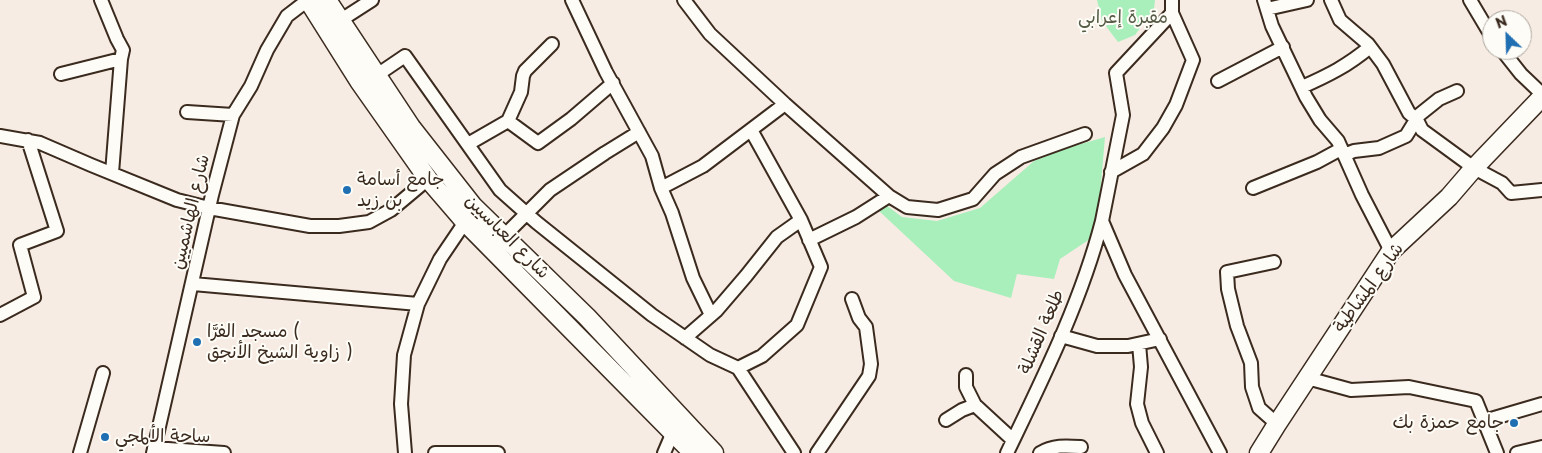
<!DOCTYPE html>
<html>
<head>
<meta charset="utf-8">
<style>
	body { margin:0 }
	#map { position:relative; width:1542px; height:453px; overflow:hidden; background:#f7ece3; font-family:"Playpen Sans",sans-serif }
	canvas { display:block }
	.north { position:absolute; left:1482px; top:10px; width:50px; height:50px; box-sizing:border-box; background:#fdfcf7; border:1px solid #afa8a0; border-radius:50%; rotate:336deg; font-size:14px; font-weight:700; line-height:20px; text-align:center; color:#3b2a1e }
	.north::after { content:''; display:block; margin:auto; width:18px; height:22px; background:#1f6fb2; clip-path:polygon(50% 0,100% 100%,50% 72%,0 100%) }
</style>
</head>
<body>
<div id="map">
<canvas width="1542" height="453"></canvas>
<div class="north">N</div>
</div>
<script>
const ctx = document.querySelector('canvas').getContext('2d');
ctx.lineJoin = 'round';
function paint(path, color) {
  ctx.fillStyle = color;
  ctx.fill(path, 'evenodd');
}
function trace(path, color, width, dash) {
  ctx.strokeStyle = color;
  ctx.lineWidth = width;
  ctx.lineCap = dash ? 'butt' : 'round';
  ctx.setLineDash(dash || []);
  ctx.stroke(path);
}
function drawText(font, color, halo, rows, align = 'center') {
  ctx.font = font + ' "Playpen Sans","Playpen Sans Arabic",sans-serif';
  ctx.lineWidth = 4;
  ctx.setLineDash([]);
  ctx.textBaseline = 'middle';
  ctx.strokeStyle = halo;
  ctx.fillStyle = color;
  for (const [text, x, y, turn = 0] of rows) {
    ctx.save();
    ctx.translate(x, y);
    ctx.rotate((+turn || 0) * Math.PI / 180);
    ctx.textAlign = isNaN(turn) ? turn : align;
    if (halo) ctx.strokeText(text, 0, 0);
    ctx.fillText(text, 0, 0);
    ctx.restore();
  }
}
paint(new Path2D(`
	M1097,0H1155L1154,9L1135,35L1118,42L1102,21Z
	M1105,137L1098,218L1093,237L1060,259L1054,279L1017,274L1011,298L954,281L878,210L886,205L902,217L937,221L980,208L1034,161L1064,149Z`), '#a8efbb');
const street = new Path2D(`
	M101,0L117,39L123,50L121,59
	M572,0L606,72L652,156L661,188L672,213L693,278L711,315
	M684,0L710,34L785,104L889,196L907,207L938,210L973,199L995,174L1021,157L1085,134
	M1172,0V13L1116,73L1123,115L1102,221L1125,275L1220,453
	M1264,0L1272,26L1306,97L1320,120L1338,141L1362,195L1391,251
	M1331,0L1340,20L1368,44L1383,64L1409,113L1417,120L1422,130L1474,168L1502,183L1511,193L1542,190
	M1470,0L1492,37
	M1267,9L1307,0
	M341,20L372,0
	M1502,50L1521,74L1542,94
	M61,74L121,59L112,173
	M377,75L405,56L500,190L536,222L652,315L710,355L738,368L762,356L797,325L821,267L801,220L751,130
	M1218,81L1283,47
	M1302,87C1329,75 1347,66 1370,47
	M187,112L233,115
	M508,121L538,143L571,119L613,83
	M0,136L40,143L91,165L177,200L209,208L310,226H339L369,222L391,210L428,179
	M468,144L508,121L521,92L523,76L525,71L552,44
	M1344,155L1354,151L1379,148L1406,136L1419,115L1439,99L1457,91
	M1111,172L1143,154L1163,128L1176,105L1193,60L1172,13
	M661,188L703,166L785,104
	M1253,188L1317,162L1341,149
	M504,236L550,190L605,153L639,132
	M809,240L856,217L889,196
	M1274,262L1227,272L1228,289L1237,326L1251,363L1252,387L1259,408L1277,424
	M193,284L418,304
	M0,315L34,297L20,245L57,231L28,140
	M1061,336L1097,346H1128L1160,339
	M685,338L716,311L746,276L777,237L801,220
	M1139,344L1141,367L1137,404L1142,423L1157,453
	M738,368L794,453
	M966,375V387L975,405
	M1307,378L1351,390L1409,387L1476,401L1497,453
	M946,420L962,410L975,405L1013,440
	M1484,421L1542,404
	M154,448L224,453
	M80,453L103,373
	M153,453L212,195L233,115L251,86L267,50L287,16L308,0
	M405,453L401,404L404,355L418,304L440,259L465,222
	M435,453H498
	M664,453L673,432
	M817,453L869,376L871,364L866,327L859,318L852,299
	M1007,453C1043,378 1081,302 1102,221
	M1040,453C1053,445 1066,446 1081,447
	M1517,453L1542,447`);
const secondary = new Path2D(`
	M308,0L359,81L428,179L465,222L693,453
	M327,0L411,127L473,206L587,317L714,453
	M1259,453L1277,424L1391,251L1449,197L1474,168L1542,97`);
trace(street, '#3b2a1e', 16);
trace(secondary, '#3b2a1e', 21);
trace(street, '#fdfcf7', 12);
trace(secondary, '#fdfcf7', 18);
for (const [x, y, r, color] of [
	[347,190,5,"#1f6fb2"],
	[197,342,5,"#1f6fb2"],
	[1514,423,5,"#1f6fb2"],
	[105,437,5,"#1f6fb2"]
]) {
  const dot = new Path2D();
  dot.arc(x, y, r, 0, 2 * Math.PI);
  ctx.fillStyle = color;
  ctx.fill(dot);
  trace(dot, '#fdfcf7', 2);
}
drawText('18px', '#565b45', '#fdfcf7', [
	["مقبرة إعرابي",1123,18]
]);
drawText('18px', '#3b2a1e', '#fdfcf7', [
	["جامع أسامة",357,180],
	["بن زيد",357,201],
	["مسجد الفرَّا (",207,332],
	["زاوية الشيخ الأنجق )",207,353],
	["جامع حمزة بك",1504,423,"right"],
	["ساحة الألمجي",115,437]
], 'left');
drawText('18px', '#3b2a1e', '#fdfcf7', [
	["شارع الهاشميين",191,212,-77],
	["شارع العباسيين",507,237,45],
	["شارع المشاطية",1369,288,-54],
	["طلعة القشلة",1042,332,-67]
]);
</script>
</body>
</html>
